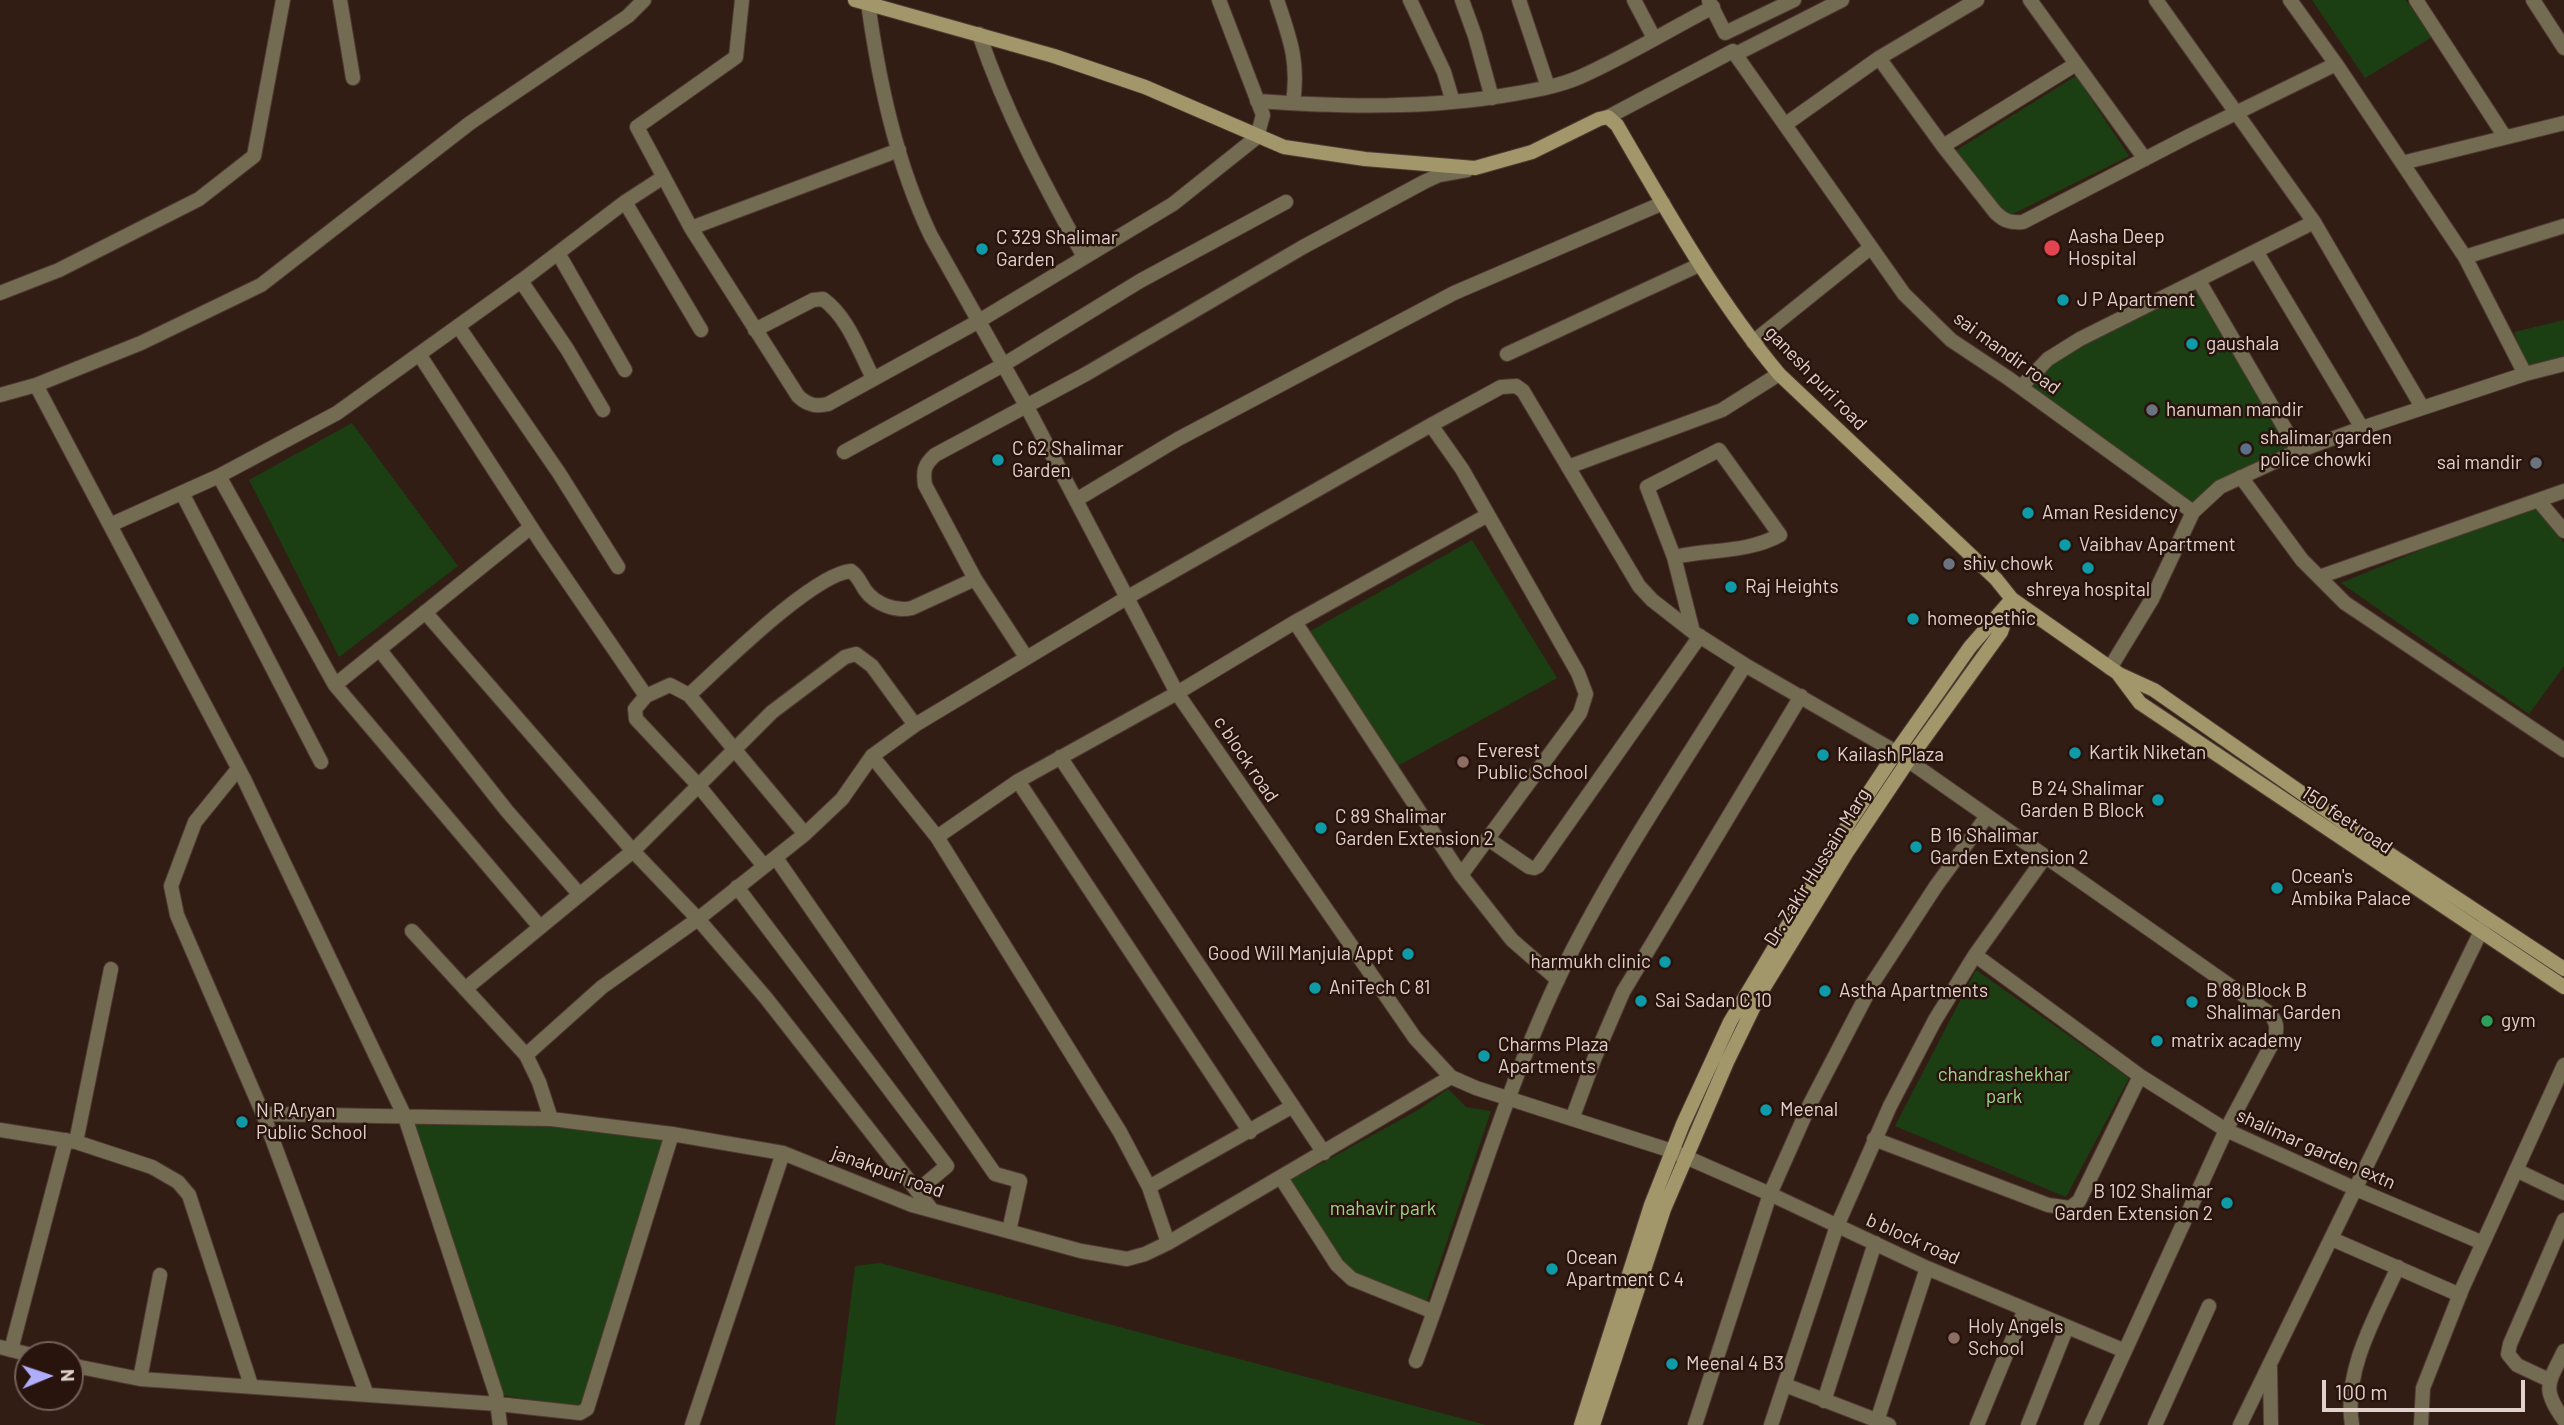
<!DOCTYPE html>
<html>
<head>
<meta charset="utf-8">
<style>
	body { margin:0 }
	#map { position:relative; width:2564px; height:1425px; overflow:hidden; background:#321d15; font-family:Barlow,sans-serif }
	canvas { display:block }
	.north { position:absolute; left:14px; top:1341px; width:70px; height:70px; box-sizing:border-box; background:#28140c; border:2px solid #726059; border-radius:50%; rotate:88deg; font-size:19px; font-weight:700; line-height:28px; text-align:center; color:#e0d1cc }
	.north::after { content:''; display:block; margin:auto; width:24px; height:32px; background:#b0aefa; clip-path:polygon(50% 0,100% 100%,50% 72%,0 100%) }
	.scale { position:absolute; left:2322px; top:1380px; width:203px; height:32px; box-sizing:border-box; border:4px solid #e0d1cc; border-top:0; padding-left:9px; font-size:21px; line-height:24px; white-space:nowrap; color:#e0d1cc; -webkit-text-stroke:5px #28140c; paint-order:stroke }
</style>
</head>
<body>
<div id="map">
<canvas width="2564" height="1425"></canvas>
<div class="north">N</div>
<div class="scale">100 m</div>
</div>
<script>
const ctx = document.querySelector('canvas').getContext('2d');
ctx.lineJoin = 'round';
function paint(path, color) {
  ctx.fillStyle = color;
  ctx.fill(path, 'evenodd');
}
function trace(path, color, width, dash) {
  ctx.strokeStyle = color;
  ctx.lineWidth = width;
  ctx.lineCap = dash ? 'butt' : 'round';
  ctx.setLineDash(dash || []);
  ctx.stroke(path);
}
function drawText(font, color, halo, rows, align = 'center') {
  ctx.font = font + ' Barlow,sans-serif';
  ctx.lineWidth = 5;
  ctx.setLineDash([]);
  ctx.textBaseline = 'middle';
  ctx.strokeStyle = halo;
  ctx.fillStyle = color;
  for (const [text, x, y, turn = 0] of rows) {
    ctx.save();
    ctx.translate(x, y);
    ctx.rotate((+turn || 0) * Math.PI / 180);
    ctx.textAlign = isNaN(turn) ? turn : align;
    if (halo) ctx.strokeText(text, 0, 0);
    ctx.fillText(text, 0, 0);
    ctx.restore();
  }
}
paint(new Path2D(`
	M2312,0H2406L2432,37L2365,78Z
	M2076,76L2129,156L2007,217L1955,151Z
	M2199,281L2298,451L2252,471L2193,512L2021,387L2048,359Z
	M2564,320V359L2528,370L2514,332Z
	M352,423L458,566L339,657L249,480Z
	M2534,503L2564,543V666L2529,714L2341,583Z
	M1472,540L1557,678L1394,768L1341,708L1305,634Z
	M1976,970L2129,1078L2066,1197L1895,1126Z
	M1448,1089L1466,1107L1491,1111L1426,1304L1340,1276L1284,1184L1418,1110Z
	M405,1117L551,1119L672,1134L587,1409L496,1394Z
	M880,1263L1486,1425H835L855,1266Z`), '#1b3f12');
const street = new Path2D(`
	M340,0L353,78
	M742,0L736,57L637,127L691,228L798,396C807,405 816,407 828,404L979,321L1173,204L1257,137L1263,115L1219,0
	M1277,0C1290,39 1299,61 1293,103
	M1410,0L1444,72L1453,102
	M1462,0L1475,36L1492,98
	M1519,0L1548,87
	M1634,0L1654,38
	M2030,0L2145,159
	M2156,0L2314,222L2422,407
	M2290,0L2336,64L2465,257L2525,374
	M2416,0L2505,137
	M2533,0L2564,48
	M1709,1L1725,33L1794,0
	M868,3C879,82 896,163 931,236L1027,407L1177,693L1415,1038L1451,1077L1476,1088L1672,1151L1770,1194L1927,1268L2125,1351
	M979,34C1006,114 1044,184 1084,257
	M1736,54L1842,0
	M1879,58L1943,146L1995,212C2004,221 2010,223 2023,222L2191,135L2336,64
	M1257,101C1342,107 1429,109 1513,94C1536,90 1559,86 1580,77C1625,57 1669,30 1713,7
	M1608,117L1733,51L1904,294L1951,340L2008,378L2193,512
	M1786,124L1879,58L1977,0
	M1943,146L2076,64
	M2402,163L2564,123
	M625,202L701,330
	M691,228L899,150
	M2256,251L2362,428
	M558,253L625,370
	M2465,257L2564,226
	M521,281L567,349L603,410
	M2199,281L2298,451
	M0,293L59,270L199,199L254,156L283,0
	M458,326L559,473L618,567
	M755,330L813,300L823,299C848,317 859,351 873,378
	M1753,342L1870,248
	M419,354L542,544L646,696L635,709L636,719L698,785L764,866
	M1507,354L1699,265
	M2021,387L2048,359L2080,339L2314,222
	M0,395L36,385
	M1431,425L1462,469L1578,673L1586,694L1580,713L1461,875
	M844,452L1003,365L1140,281L1286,202
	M1568,467L1722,410L1779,374
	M219,476L335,685L531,527
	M2241,477L2302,560L2345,603L2564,750
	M182,493L321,762
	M1076,500L1178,439L1454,293L1663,203
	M2538,500L2564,531
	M110,525L219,476L337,413L521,281L625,202L662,178
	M1674,557L1647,487L1719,450L1780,535C1747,553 1710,549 1674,557L1693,632
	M2319,577L2564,491
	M425,612L633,851L698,919L766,998L932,1210
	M1295,622L1461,875L1512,940L1558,980
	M379,649L507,811L580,895
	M1026,657L975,579L925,485C923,471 924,465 935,455L1086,374L1303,247L1424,182L1439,175L1467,170
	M2110,668L2152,599L2193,512L2220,487L2298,451L2359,429L2525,374L2564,364
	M335,685L540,927
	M689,695C721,666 813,574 851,571C858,576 860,582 865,590C875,604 896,612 912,608L975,579
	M646,696L670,685L689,695L805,834
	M872,756L937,837L1120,1132L1149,1187L1168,1243
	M1060,757L1324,1153
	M238,769L195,822L171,886L177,915L263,1114L367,1395
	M1018,781L1250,1132
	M937,837L1018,781L1177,693L1295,622L1486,516
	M1488,839L1529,867L1534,868L1538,866L1700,636
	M776,858L995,1174L1020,1181L1009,1231
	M737,887L947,1166L917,1191
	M412,931L526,1055L539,1082L551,1119
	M1975,955L2140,1076L2226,1130L2356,1189L2483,1243
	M465,989L633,851L772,712L845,657L856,654L872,666L915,725
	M526,1055L602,987L698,919L805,834L842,799L872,756L915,725L1128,597L1431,425L1501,387L1516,386L1523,391L1639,586L1652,600L1693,632L1745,665L1896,752L2269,1013C2277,1022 2278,1028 2274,1040L2226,1130L2091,1425
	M263,1114L551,1119L672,1134L783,1153L912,1205L1081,1251L1127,1259L1145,1254L1168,1243L1451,1077
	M1572,1119L1595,1057L1623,992L1801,696
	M0,1130L76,1142L152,1167L178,1182L189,1195L251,1385
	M1874,1139L2048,1205L2070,1208L2079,1201L2140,1076
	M76,1142L111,969
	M2516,1170L2564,1193
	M1281,1178L1337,1265L1352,1279L1434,1312
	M1149,1187L1293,1106
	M2332,1239L2460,1295
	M0,1347L31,1355
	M11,1350L66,1140
	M2564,1351C2548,1384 2541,1388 2564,1420
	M1416,1361C1464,1234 1500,1102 1558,979C1611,869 1681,768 1745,665
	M70,1365L140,1379L498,1404L580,1413L587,1409L672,1134
	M2270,1367L2271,1425
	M140,1379L160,1275
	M2549,1380L2517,1365L2508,1354L2510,1344L2564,1220
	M1785,1385L1889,1425
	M1824,1401L1875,1243
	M1877,1421L1927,1268
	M500,1425L496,1394L405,1117L244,779L36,385L141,343L261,285L470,123L628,16L644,0
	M692,1425L783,1153
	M1695,1425L1770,1194L1810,1104L1874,981L1936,886L1987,816
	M1771,1425L1837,1226L1890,1106L1935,1020L1975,955L2045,857
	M1977,1425L2025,1309
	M2028,1425L2067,1327
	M2155,1425L2209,1306
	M2240,1425L2485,923
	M2352,1425C2343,1370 2376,1316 2398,1267
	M2421,1425L2423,1388L2462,1289L2564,1065`);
const secondary = new Path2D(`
	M855,0L1054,56L1145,87L1284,147L1365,159L1475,168L1532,152L1599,119L1608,117L1617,125C1667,211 1715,297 1779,374L1996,579L2012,599L2119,674L2154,690L2379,847L2564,969
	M2119,675L2140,703L2564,987
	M1581,1425L1651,1205L1683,1124L1730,1022L1852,818L1896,752L1970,647L2012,599
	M1593,1425L1664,1209L1727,1062L1761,992L1847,852L1908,761L2001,632L2009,607`);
trace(street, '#4e3a32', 16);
trace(secondary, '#4e3a32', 16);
trace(street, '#746c52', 14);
trace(secondary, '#a2966b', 14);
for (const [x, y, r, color] of [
	[2052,248,9,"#e0444e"],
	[982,249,7,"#0f9aa8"],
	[2063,300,7,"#0f9aa8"],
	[2192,344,7,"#0f9aa8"],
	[2152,410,7,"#6b7280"],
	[2246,449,7,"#5c6f8a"],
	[998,460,7,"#0f9aa8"],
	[2536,463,7,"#6b7280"],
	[2028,513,7,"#0f9aa8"],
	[2065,545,7,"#0f9aa8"],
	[1949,564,7,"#6b7280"],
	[2088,568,7,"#0f9aa8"],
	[1731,587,7,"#0f9aa8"],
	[1913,619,7,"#0f9aa8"],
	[2075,753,7,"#0f9aa8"],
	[1823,755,7,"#0f9aa8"],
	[1463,762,7,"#8d6e63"],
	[2158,800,7,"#0f9aa8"],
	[1321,828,7,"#0f9aa8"],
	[1916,847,7,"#0f9aa8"],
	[2277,888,7,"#0f9aa8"],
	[1408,954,7,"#0f9aa8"],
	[1665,962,7,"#0f9aa8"],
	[1315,988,7,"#0f9aa8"],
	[1825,991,7,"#0f9aa8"],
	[1641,1001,7,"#0f9aa8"],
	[2192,1002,7,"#0f9aa8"],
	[2487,1021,7,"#2e9e5b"],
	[2157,1041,7,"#0f9aa8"],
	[1484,1056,7,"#0f9aa8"],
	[1766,1110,7,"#0f9aa8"],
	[242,1122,7,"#0f9aa8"],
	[2227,1203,7,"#0f9aa8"],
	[1552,1269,7,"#0f9aa8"],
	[1954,1338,7,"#8d6e63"],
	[1672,1364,7,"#0f9aa8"]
]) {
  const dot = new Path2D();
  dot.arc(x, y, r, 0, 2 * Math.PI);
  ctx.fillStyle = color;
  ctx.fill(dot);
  trace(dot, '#28140c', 2.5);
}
drawText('19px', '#e0d1cc', '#28140c', [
	["Aasha Deep",2068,237],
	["Hospital",2068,259],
	["C 329 Shalimar",996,238],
	["Garden",996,260],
	["J P Apartment",2077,300],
	["gaushala",2206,344],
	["hanuman mandir",2166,410],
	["shalimar garden",2260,438],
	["police chowki",2260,460],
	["C 62 Shalimar",1012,449],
	["Garden",1012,471],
	["sai mandir",2522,463,"right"],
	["Aman Residency",2042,513],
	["Vaibhav Apartment",2079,545],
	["shiv chowk",1963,564],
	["Raj Heights",1745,587],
	["shreya hospital",2088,590,"center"],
	["homeopethic",1927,619],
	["Everest",1477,751],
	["Public School",1477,773],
	["Kartik Niketan",2089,753],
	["Kailash Plaza",1837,755],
	["B 24 Shalimar",2144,789,"right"],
	["Garden B Block",2144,811,"right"],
	["C 89 Shalimar",1335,817],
	["Garden Extension 2",1335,839],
	["B 16 Shalimar",1930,836],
	["Garden Extension 2",1930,858],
	["Ocean's",2291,877],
	["Ambika Palace",2291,899],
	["Good Will Manjula Appt",1394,954,"right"],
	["harmukh clinic",1651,962,"right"],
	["AniTech C 81",1329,988],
	["Astha Apartments",1839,991],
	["B 88 Block B",2206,991],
	["Shalimar Garden",2206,1013],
	["Sai Sadan C 10",1655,1001],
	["gym",2501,1021],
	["matrix academy",2171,1041],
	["Charms Plaza",1498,1045],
	["Apartments",1498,1067],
	["Meenal",1780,1110],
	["N R Aryan",256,1111],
	["Public School",256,1133],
	["B 102 Shalimar",2213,1192,"right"],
	["Garden Extension 2",2213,1214,"right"],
	["Ocean",1566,1258],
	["Apartment C 4",1566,1280],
	["Holy Angels",1968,1327],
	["School",1968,1349],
	["Meenal 4 B3",1686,1364]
], 'left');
drawText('19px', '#e0d1cc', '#28140c', [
	["sai mandir road",2007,353,36],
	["ganesh puri road",1816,378,46],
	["c block road",1246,759,56],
	["150 feet road",2347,820,34],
	["Dr. Zakir Hussain Marg",1817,867,-58],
	["shalimar garden extn",2316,1149,24],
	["janakpuri road",888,1172,20],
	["b block road",1913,1239,24]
]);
drawText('19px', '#99d68b', '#28140c', [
	["chandrashekhar",2004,1075],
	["park",2004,1097],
	["mahavir park",1383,1209]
]);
</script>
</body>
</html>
